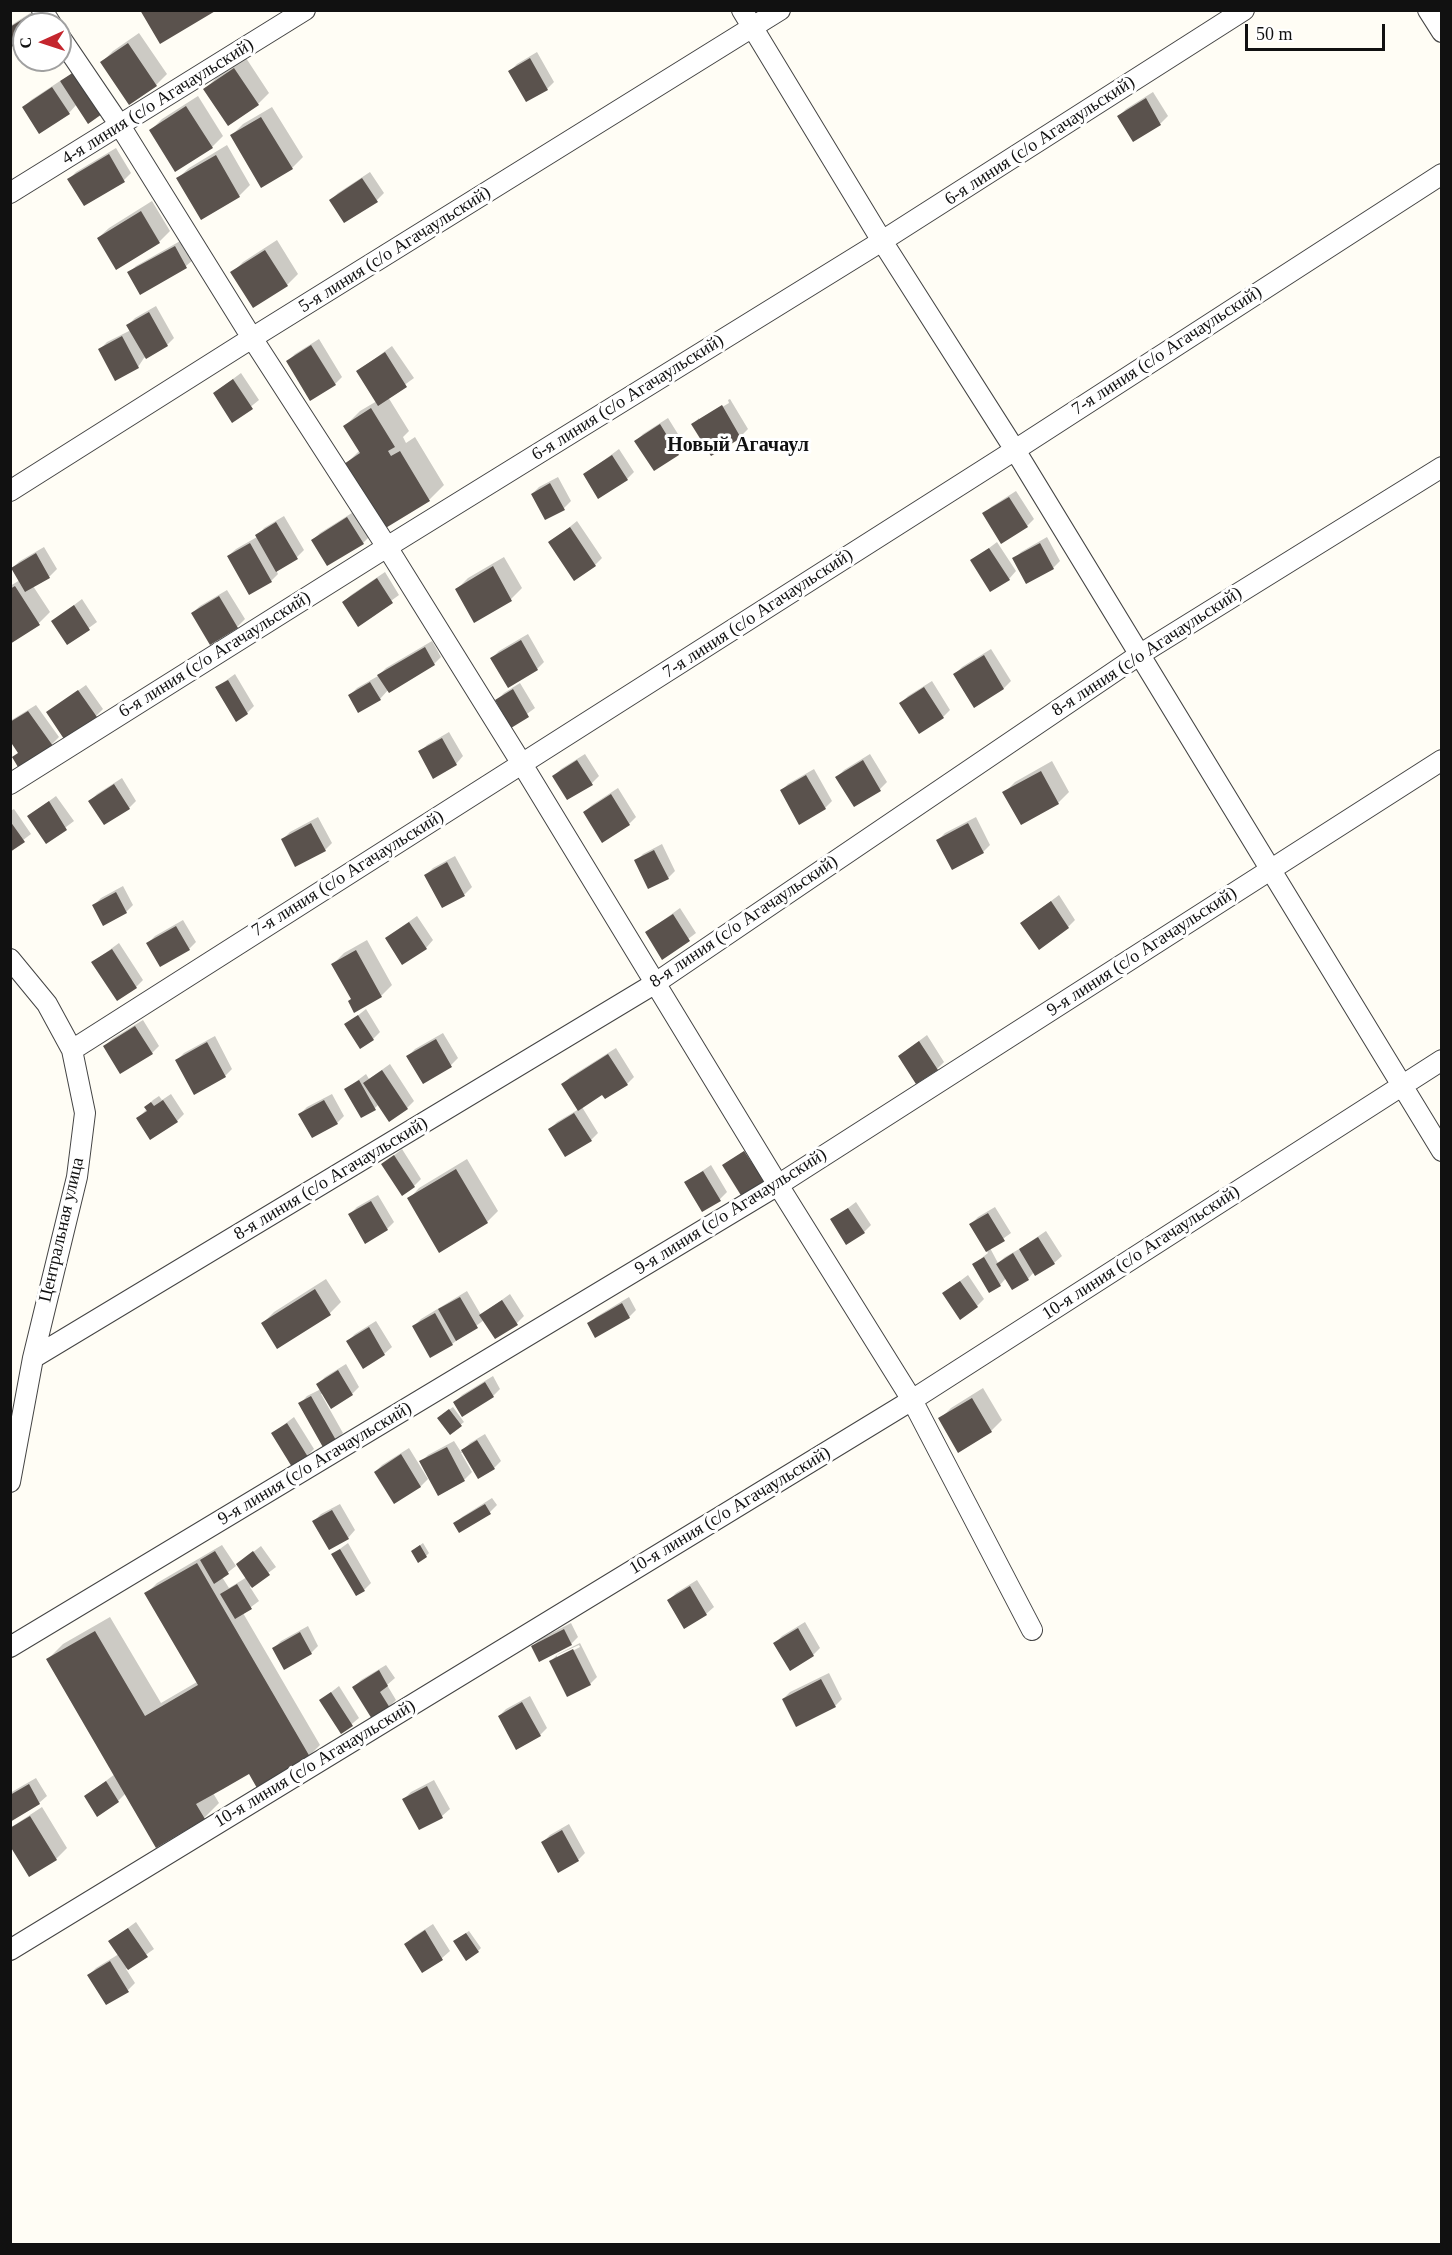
<!DOCTYPE html>
<html>
<head>
<meta charset="utf-8">
<style>
	body { margin:0 }
	#map { position:relative; width:1452px; height:2255px; overflow:hidden; background:#fffdf5; font-family:Georgia,serif }
	canvas { display:block }
	.frame { position:absolute; inset:0; border:12px solid #111; pointer-events:none }
	.north { position:absolute; left:12px; top:12px; width:60px; height:60px; box-sizing:border-box; background:#fff; border:2px solid #a0a0a0; border-radius:50%; rotate:267deg; font-size:16px; font-weight:700; line-height:24px; text-align:center; color:#111 }
	.north::after { content:''; display:block; margin:auto; width:21px; height:27px; background:#c4262e; clip-path:polygon(50% 0,100% 100%,50% 72%,0 100%) }
	.scale { position:absolute; left:1245px; top:24px; width:140px; height:27px; box-sizing:border-box; border:3px solid #111; border-top:0; padding-left:8px; font-size:18px; line-height:21px; white-space:nowrap; color:#111; -webkit-text-stroke:4px #fff; paint-order:stroke }
</style>
</head>
<body>
<div id="map">
<canvas width="1452" height="2255"></canvas>
<div class="frame"></div>
<div class="north">С</div>
<div class="scale">50 m</div>
</div>
<script>
const ctx = document.querySelector('canvas').getContext('2d');
ctx.lineJoin = 'round';
function paint(path, color) {
  ctx.fillStyle = color;
  ctx.fill(path, 'evenodd');
}
function trace(path, color, width, dash) {
  ctx.strokeStyle = color;
  ctx.lineWidth = width;
  ctx.lineCap = dash ? 'butt' : 'round';
  ctx.setLineDash(dash || []);
  ctx.stroke(path);
}
function drawText(font, color, halo, rows, align = 'center') {
  ctx.font = font + ' Georgia,serif';
  ctx.lineWidth = 6;
  ctx.setLineDash([]);
  ctx.textBaseline = 'middle';
  ctx.strokeStyle = halo;
  ctx.fillStyle = color;
  for (const [text, x, y, turn = 0] of rows) {
    ctx.save();
    ctx.translate(x, y);
    ctx.rotate((+turn || 0) * Math.PI / 180);
    ctx.textAlign = isNaN(turn) ? turn : align;
    if (halo) ctx.strokeText(text, 0, 0);
    ctx.fillText(text, 0, 0);
    ctx.restore();
  }
}
paint(new Path2D(`
	M35,10L44,24H24V38L10,46V26Z
	M139,33L167,74L156,85L102,62L113,51Z
	M537,52L554,82L547,89L510,71L517,64Z
	M246,58L269,93L258,104L228,124L205,89L216,78Z
	M81,66L77,104L69,113L24,107L31,100L60,81L61,82Z
	M1153,92L1168,116L1161,123L1133,140L1119,116L1126,109Z
	M198,96L223,136L212,147L151,130L162,119Z
	M272,107L303,157L292,168L232,135L243,124Z
	M227,145L250,185L239,196L202,218L178,178L189,168Z
	M116,148L131,173L124,180L85,204L69,179L76,172Z
	M370,172L384,193L377,200H331L338,193Z
	M152,201L170,231L159,242L117,268L98,238L109,228Z
	M182,240L194,259L186,266L141,293L129,273L136,266Z
	M277,240L298,274L287,285L232,273L243,262Z
	M156,306L174,338L167,345L144,358L138,367L100,349L107,342L131,330L128,325L135,318Z
	M319,339L342,377L335,384L288,361L295,354Z
	M392,346L414,378L388,397L409,431L403,437L406,443L415,437L444,485L430,499L384,527L346,464L360,450L345,426L360,411L377,401L358,371Z
	M241,373L259,400L233,421L214,393Z
	M730,399L748,429L741,436L711,454L693,424L699,418V421L729,403L728,400Z
	M668,418L686,447L679,454L654,469L636,441L643,434Z
	M619,449L634,472L627,479L599,497L584,475Z
	M558,477L571,501L564,508L546,518L532,494L539,487Z
	M1016,491L1034,519L1027,526L984,514L991,507Z
	M355,511L370,536L363,543L313,540L320,533Z
	M284,516L304,550L297,557L276,570L278,574L271,581L228,556L236,549L257,537L264,528Z
	M577,521L602,558L595,565L550,543Z
	M1047,537L1060,561L1053,568L1014,559L1021,552Z
	M997,542L1016,571L1009,579L972,561Z
	M44,547L57,569L50,576L33,586L50,612L39,623L10,642V586L20,580L12,568L20,561Z
	M504,557L522,588L511,599L475,620L457,589L468,578Z
	M385,572L399,595L358,625L343,602L351,595Z
	M227,590L245,619L238,626L210,643L192,613L200,606Z
	M82,599L97,622L68,643L53,621Z
	M528,634L544,662L537,669L492,658L499,651Z
	M432,641L441,657L434,664L388,690L380,699L350,695L357,688L378,676L386,668Z
	M991,649L1011,681L1004,688L975,706L955,674L962,667Z
	M235,674L254,706L247,713L217,687Z
	M932,681L950,710L943,717L901,703L908,696Z
	M520,683L535,708L512,725L497,700L504,693Z
	M86,685L103,709L96,716L48,712Z
	M36,705L59,737L52,744L18,765L19,752L10,738V721Z
	M449,732L463,756L456,764L434,776L420,752L427,745Z
	M585,754L599,776L592,783L554,776L561,769Z
	M870,754L887,782L880,789L854,805L837,777L844,770Z
	M1052,761L1069,792L1058,803L1004,793L1015,782Z
	M814,769L832,801L825,808L781,791L788,784Z
	M122,778L136,801L129,808L90,801L97,794Z
	M618,788L636,817L629,824L603,841L584,812L592,805Z
	M56,796L74,821L46,842L29,816Z
	M14,809L31,834L10,850V811Z
	M318,817L332,843L325,850L283,839L290,832Z
	M976,817L990,845L983,852L938,840L945,833Z
	M662,844L675,871L668,878L636,861L643,854Z
	M455,856L472,887L465,894L443,906L426,875L433,868Z
	M123,886L133,905L126,912L94,905L101,898Z
	M1059,895L1075,920L1068,927L1022,923Z
	M680,908L696,933L663,958L647,932Z
	M417,916L433,940L426,948L386,938Z
	M183,920L196,942L189,949L148,943L155,936Z
	M367,940L392,985L381,996L352,998L333,964L344,953Z
	M119,943L143,980L136,987L93,962Z
	M366,1009L380,1032L373,1039L346,1025Z
	M143,1020L159,1046L152,1053L105,1046L112,1039Z
	M443,1033L458,1058L451,1065L423,1082L408,1056L415,1049Z
	M927,1035L944,1062L937,1069L899,1056Z
	M215,1036L232,1069L225,1076L177,1060L184,1053Z
	M616,1048L634,1077L627,1084L603,1093L582,1107L598,1133L591,1140L550,1129L557,1122L579,1109L563,1084L570,1077Z
	M390,1064L414,1101L407,1108L379,1104L375,1108L346,1089L366,1074L369,1079Z
	M171,1094L184,1114L177,1121L138,1118L147,1109L146,1107L153,1100L159,1096L162,1100Z
	M332,1094L344,1116L337,1123L300,1114L307,1107Z
	M752,1145L764,1181L724,1166Z
	M402,1149L421,1179L414,1186L383,1164Z
	M467,1159L498,1211L487,1222L409,1199L419,1188Z
	M711,1165L727,1192L720,1199L703,1210L686,1182Z
	M378,1195L394,1222L387,1229L350,1214L357,1207Z
	M856,1202L871,1225L864,1232L832,1220Z
	M995,1207L1011,1233L990,1248L998,1263L1005,1257L1021,1248L1046,1231L1062,1256L1054,1263L1036,1274L1034,1272L1028,1279L1006,1278L1000,1285L974,1264L988,1253L971,1224L978,1217Z
	M968,1275L984,1299L977,1306L944,1293Z
	M326,1279L341,1302L330,1313L263,1323L274,1312Z
	M467,1291L481,1315L510,1294L524,1316L517,1323L484,1320L452,1344L414,1326L421,1319Z
	M629,1297L636,1310L629,1317L589,1324L596,1317Z
	M376,1321L392,1347L384,1354L348,1341L355,1334Z
	M346,1364L359,1387L352,1394L332,1407L324,1393L321,1394L343,1433L336,1440L300,1404L307,1396L321,1389L318,1384L325,1377Z
	M493,1376L500,1389L493,1396L455,1402L462,1395Z
	M983,1388L1002,1420L991,1431L940,1419L951,1408Z
	M453,1407L464,1422L450,1433L442,1415Z
	M294,1417L314,1449L307,1456L273,1433Z
	M485,1434L501,1461L494,1468L463,1452L461,1453L472,1472L465,1479L439,1494L421,1462L428,1455L454,1441L461,1452L470,1443Z
	M409,1448L428,1479L421,1486L394,1502L375,1472L382,1465Z
	M492,1498L497,1505L490,1512L455,1524L462,1517Z
	M340,1504L355,1530L348,1538L314,1521L321,1514Z
	M348,1543L371,1583L364,1590L333,1554Z
	M423,1543L429,1553L426,1556L412,1551Z
	M222,1545L236,1566L222,1577L229,1588L247,1577L238,1564L261,1546L276,1567L250,1587L259,1601L243,1613L320,1745L309,1756L250,1772L213,1793L219,1803L204,1818L126,1793L118,1801L86,1796L115,1774L48,1659L63,1644L110,1617L161,1703L197,1682L146,1594L157,1583Z
	M697,1580L714,1607L706,1614L669,1600L676,1593Z
	M805,1622L820,1648L813,1655L790,1669L775,1643L782,1636Z
	M571,1623L578,1637L571,1644L533,1646L540,1639Z
	M308,1626L318,1646L311,1653L274,1648L281,1641Z
	M580,1643L597,1677L590,1684L551,1661L558,1654ZM579,1645L580,1647L557,1659V1655Z
	M386,1665L395,1678L387,1685L396,1700L389,1707L354,1687L361,1680Z
	M829,1673L842,1699L835,1706L783,1699L790,1692Z
	M339,1686L359,1718L342,1732L321,1700Z
	M530,1696L547,1728L540,1735L499,1716L506,1709Z
	M36,1778L47,1796L39,1803L10,1820V1793Z
	M434,1780L450,1809L442,1816L420,1828L404,1799L411,1792Z
	M42,1807L67,1848L56,1859L10,1843V1828Z
	M569,1824L585,1853L578,1860L543,1842L550,1835Z
	M136,1922L154,1949L126,1969L135,1983L128,1990L89,1975L96,1968L119,1954L110,1941Z
	M433,1924L450,1951L442,1958L422,1971L406,1944L413,1937Z
	M469,1931L481,1948L478,1951L458,1938Z`), '#0003');
paint(new Path2D(`
	M140,10H217L160,44Z
	M31,14L38,24H24V39L10,48V27Z
	M128,43L157,86L129,105L100,62Z
	M530,58L548,90L526,102L508,71Z
	M234,68L259,105L228,126L203,89Z
	M74,72L102,114L88,124L60,81Z
	M52,87L70,114L39,134L22,107Z
	M1146,98L1161,125L1133,142L1117,116Z
	M186,106L213,148L175,172L149,130Z
	M261,117L293,169L261,188L230,135Z
	M109,154L125,182L84,206L67,179Z
	M216,155L240,197L201,220L176,178Z
	M362,178L378,202L344,223L329,200Z
	M141,211L160,243L116,270L97,238Z
	M175,246L187,268L140,295L127,272Z
	M265,250L288,286L253,308L230,272Z
	M149,312L168,346L146,359L126,325Z
	M122,336L139,368L115,381L98,349Z
	M311,345L336,385L310,401L286,361Z
	M385,352L407,387L378,406L356,371Z
	M233,379L253,409L232,423L213,393Z
	M722,405L741,438L711,456L691,424Z
	M371,408L395,447L388,451L391,456L400,451L430,501L384,529L344,464L360,453L343,426Z
	M660,424L679,455L654,471L634,441Z
	M612,455L628,480L598,499L583,474Z
	M550,483L565,510L545,520L531,494Z
	M1009,497L1028,527L1001,544L982,513Z
	M347,517L364,544L327,566L311,540Z
	M276,522L298,559L276,572L255,535Z
	M570,527L596,566L574,581L548,542Z
	M250,543L272,582L249,595L227,556Z
	M1040,543L1054,569L1026,584L1012,558Z
	M989,548L1010,580L990,592L970,560Z
	M36,553L50,578L25,592L11,568Z
	M493,566L512,601L474,623L455,589Z
	M377,578L393,603L358,627L342,602Z
	M15,586L40,625L10,644V589Z
	M219,596L238,628L210,645L191,613Z
	M74,605L90,630L67,645L51,621Z
	M521,640L538,670L508,688L490,658Z
	M425,647L435,665L389,693L377,675Z
	M984,655L1004,689L974,708L953,674Z
	M228,680L248,714L236,722L215,687Z
	M370,682L381,700L358,713L348,695Z
	M924,687L944,718L919,734L899,703Z
	M513,689L529,717L511,728L495,700Z
	M78,690L97,717L64,739L46,712Z
	M28,711L53,746L18,767L12,757L18,753L10,741V722Z
	M442,738L457,765L433,779L418,751Z
	M577,760L593,785L567,800L552,776Z
	M863,760L881,791L854,807L835,777Z
	M1041,771L1059,804L1021,825L1002,792Z
	M806,775L826,809L799,825L780,790Z
	M114,784L130,809L104,825L88,801Z
	M611,794L630,825L602,843L583,812Z
	M49,801L67,830L46,844L27,816Z
	M10,821L25,842L10,852Z
	M311,823L326,851L295,867L281,839Z
	M968,823L984,853L952,870L936,840Z
	M654,850L669,879L648,889L634,860Z
	M447,862L465,896L442,908L424,875Z
	M116,892L127,913L103,926L92,905Z
	M1051,901L1069,928L1039,950L1020,923Z
	M673,914L690,941L662,960L645,932Z
	M409,922L427,949L402,965L385,938Z
	M176,926L190,950L160,967L146,943Z
	M112,949L137,988L117,1001L91,962Z
	M356,950L382,997L354,1013L348,1001L351,999L331,964Z
	M358,1015L374,1040L360,1049L344,1024Z
	M135,1026L153,1054L120,1074L103,1046Z
	M436,1039L452,1067L423,1084L406,1056Z
	M919,1041L938,1070L916,1084L898,1056Z
	M207,1042L226,1077L194,1095L175,1060Z
	M608,1054L628,1085L605,1099L602,1095L578,1111L561,1084Z
	M382,1070L408,1109L389,1122L363,1083Z
	M359,1080L376,1110L361,1118L344,1089Z
	M163,1100L178,1122L150,1140L136,1118L147,1111L144,1107L151,1102L154,1106Z
	M324,1100L338,1124L312,1138L298,1114Z
	M574,1113L592,1141L565,1157L548,1129Z
	M744,1151L765,1182L742,1197L722,1165Z
	M394,1155L415,1187L402,1196L381,1164Z
	M456,1169L488,1223L439,1253L407,1198Z
	M703,1171L721,1201L702,1212L684,1182Z
	M371,1201L388,1230L365,1244L348,1214Z
	M848,1208L865,1233L846,1245L830,1219Z
	M988,1213L1005,1241L986,1252L969,1224Z
	M1038,1237L1055,1264L1035,1276L1019,1249Z
	M1013,1253L1029,1280L1012,1290L996,1264Z
	M984,1257L1001,1286L989,1293L972,1264Z
	M960,1281L978,1307L960,1320L942,1293Z
	M315,1289L331,1315L277,1349L261,1323Z
	M460,1297L478,1328L456,1341L438,1309Z
	M502,1300L518,1325L495,1339L479,1315Z
	M622,1303L630,1318L595,1338L587,1323Z
	M435,1313L453,1345L430,1358L412,1326Z
	M369,1327L385,1355L363,1369L346,1341Z
	M338,1370L353,1395L331,1409L316,1384Z
	M485,1382L494,1397L462,1417L453,1402Z
	M311,1396L337,1442L324,1449L298,1403Z
	M972,1398L992,1432L958,1453L938,1418Z
	M449,1409L462,1426L450,1435L437,1418Z
	M287,1423L308,1457L292,1467L271,1433Z
	M477,1440L495,1469L478,1479L461,1450Z
	M447,1447L465,1481L438,1496L419,1461Z
	M401,1454L421,1487L394,1504L374,1472Z
	M485,1504L491,1514L459,1533L453,1523Z
	M332,1510L349,1539L329,1550L312,1521Z
	M420,1545L427,1557L418,1563L411,1551Z
	M340,1549L365,1591L356,1596L331,1554Z
	M215,1551L229,1574L214,1584L200,1560Z
	M253,1551L270,1575L252,1588L236,1564Z
	M197,1563L310,1757L257,1788L249,1774L223,1789L196,1804L205,1819L156,1848L46,1659L95,1631L145,1716L198,1685L144,1593Z
	M237,1584L252,1609L235,1619L220,1594Z
	M690,1586L707,1615L684,1629L667,1600Z
	M798,1628L814,1656L790,1671L773,1643Z
	M564,1629L572,1645L539,1662L531,1646Z
	M300,1632L312,1654L284,1670L272,1648Z
	M573,1649L591,1685L567,1697L549,1661Z
	M379,1670L388,1686L380,1692L390,1708L372,1719L352,1687Z
	M821,1679L836,1707L796,1727L782,1699Z
	M331,1692L353,1726L341,1734L319,1700Z
	M522,1702L541,1736L516,1750L498,1716Z
	M106,1781L119,1802L97,1817L84,1796Z
	M29,1784L40,1804L10,1822V1795Z
	M427,1786L443,1818L419,1830L402,1799Z
	M30,1816L57,1860L29,1877L10,1846V1828Z
	M562,1830L579,1861L558,1873L541,1842Z
	M128,1928L148,1957L128,1970L108,1941Z
	M425,1930L443,1960L422,1973L404,1944Z
	M466,1933L479,1952L466,1961L453,1941Z
	M110,1961L129,1992L106,2005L87,1975Z`), '#5a524d');
const minor = new Path2D(`
	M42,10L51,24
	M742,10L882,241L1015,450L1442,1151
	M1428,10L1442,32
	M60,37L119,124L252,338L387,547L522,764L778,1185L912,1400L1032,1630
	M10,193L305,10
	M10,491L252,338L780,10
	M10,784L387,547L882,241L1244,10
	M10,959L47,1004L72,1050L85,1113L77,1177L33,1358L10,1482
	M72,1050L1015,450L1442,174
	M33,1358L654,984L1139,655L1442,467
	M10,1647L778,1185L1442,760
	M10,1950L912,1400L1442,1060`);
trace(minor, '#444', 22);
trace(minor, '#fff', 20);
drawText('18px', '#111', '#fff', [
	["4-я линия (с/о Агачаульский)",158,102,-32],
	["6-я линия (с/о Агачаульский)",1040,141,-33],
	["5-я линия (с/о Агачаульский)",395,250,-32],
	["7-я линия (с/о Агачаульский)",1167,351,-33],
	["6-я линия (с/о Агачаульский)",628,398,-32],
	["7-я линия (с/о Агачаульский)",758,614,-33],
	["8-я линия (с/о Агачаульский)",1147,652,-33],
	["6-я линия (с/о Агачаульский)",215,655,-32],
	["7-я линия (с/о Агачаульский)",348,874,-32],
	["8-я линия (с/о Агачаульский)",744,922,-34],
	["9-я линия (с/о Агачаульский)",1142,952,-33],
	["8-я линия (с/о Агачаульский)",331,1179,-31],
	["9-я линия (с/о Агачаульский)",731,1212,-32],
	["Центральная улица",62,1230,-77],
	["10-я линия (с/о Агачаульский)",1141,1253,-33],
	["9-я линия (с/о Агачаульский)",315,1464,-31],
	["10-я линия (с/о Агачаульский)",730,1511,-31],
	["10-я линия (с/о Агачаульский)",315,1764,-31]
]);
drawText('bold 20px', '#111', '#fff', [
	["Новый Агачаул",738,446]
]);
</script>
</body>
</html>
